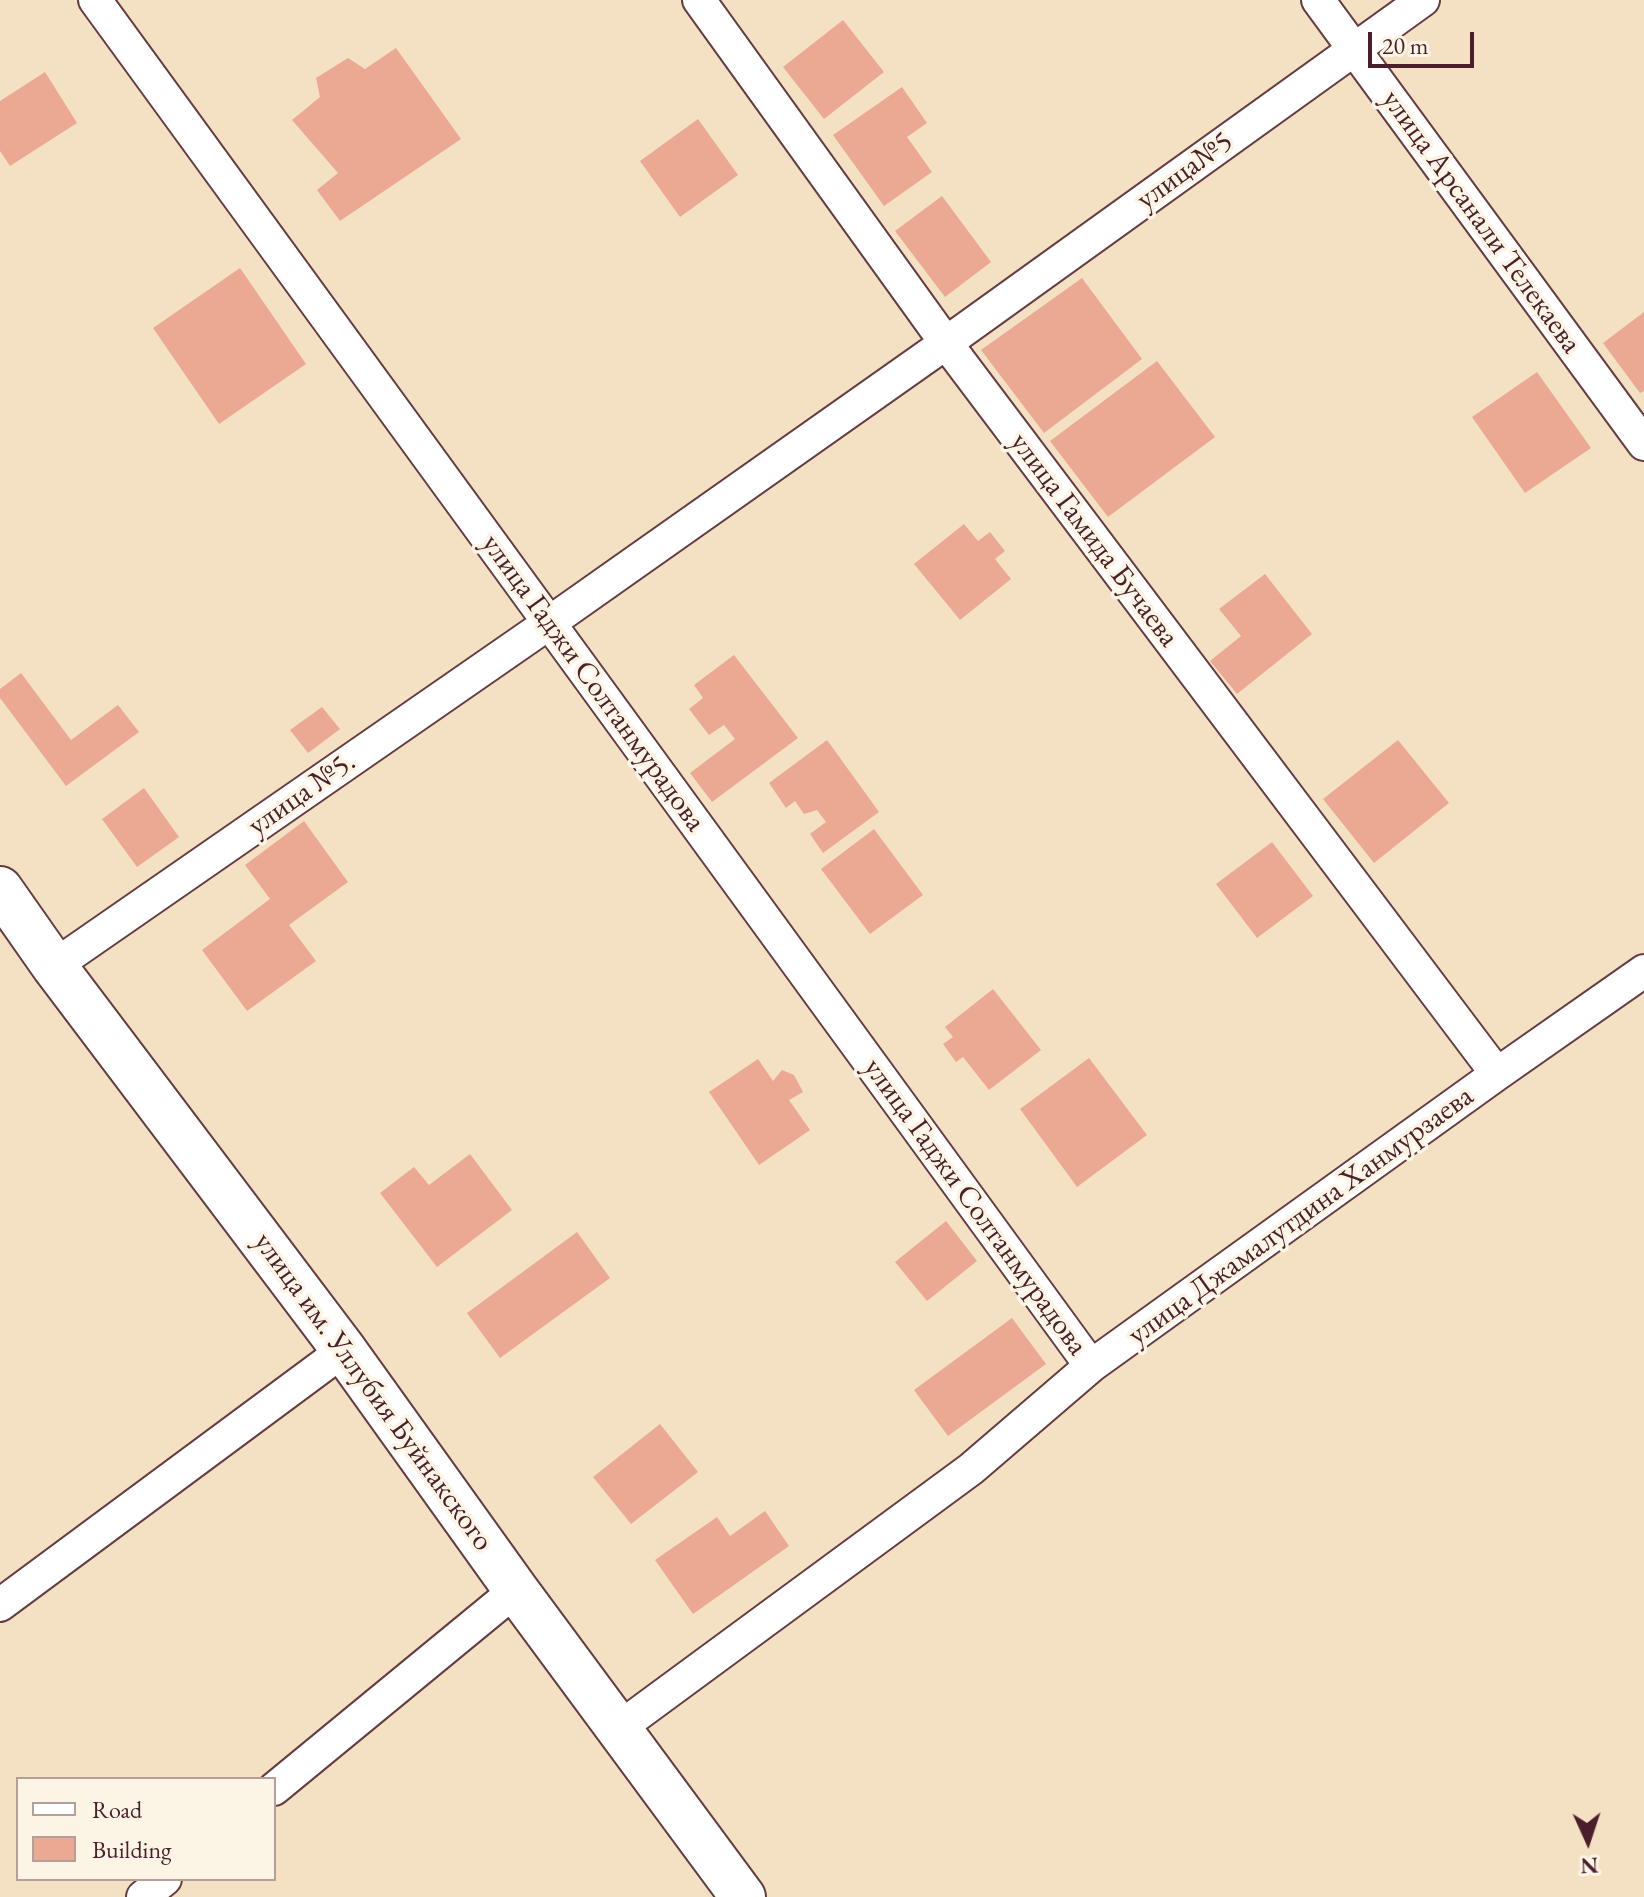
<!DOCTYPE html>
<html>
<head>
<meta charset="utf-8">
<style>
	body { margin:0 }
	#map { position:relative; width:1644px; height:1897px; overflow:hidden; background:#f4e0c3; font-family:"EB Garamond",serif }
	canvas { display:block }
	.legend { position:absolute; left:16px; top:1777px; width:260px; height:104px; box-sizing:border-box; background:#fcf5e5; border:2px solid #b59f9b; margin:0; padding:10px 14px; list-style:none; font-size:24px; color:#4a1f2b }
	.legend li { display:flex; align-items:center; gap:16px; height:40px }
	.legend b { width:40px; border:2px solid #b59f9b }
	.north { position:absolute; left:1548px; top:1801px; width:80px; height:80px; -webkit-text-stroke:6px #fcf5e5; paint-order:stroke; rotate:177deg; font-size:22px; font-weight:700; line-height:32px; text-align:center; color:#4a1f2b }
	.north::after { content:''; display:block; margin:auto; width:28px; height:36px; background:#4a1f2b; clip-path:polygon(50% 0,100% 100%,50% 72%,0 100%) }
	.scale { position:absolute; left:1368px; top:32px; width:106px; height:36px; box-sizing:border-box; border:4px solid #4a1f2b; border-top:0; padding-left:10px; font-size:24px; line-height:28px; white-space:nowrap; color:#4a1f2b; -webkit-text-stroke:6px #fcf5e5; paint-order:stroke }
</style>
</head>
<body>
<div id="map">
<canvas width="1644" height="1897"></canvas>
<ul class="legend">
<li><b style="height:10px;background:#fff"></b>Road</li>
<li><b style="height:22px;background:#eba994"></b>Building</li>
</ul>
<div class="north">N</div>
<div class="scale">20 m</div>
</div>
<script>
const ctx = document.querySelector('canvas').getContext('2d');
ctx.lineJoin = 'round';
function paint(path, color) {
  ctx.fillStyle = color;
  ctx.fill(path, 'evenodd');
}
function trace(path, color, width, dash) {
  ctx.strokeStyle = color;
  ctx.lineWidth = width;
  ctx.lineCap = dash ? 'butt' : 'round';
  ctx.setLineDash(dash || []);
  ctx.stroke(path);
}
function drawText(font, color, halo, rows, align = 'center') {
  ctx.font = font + ' "EB Garamond",serif';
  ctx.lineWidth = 7;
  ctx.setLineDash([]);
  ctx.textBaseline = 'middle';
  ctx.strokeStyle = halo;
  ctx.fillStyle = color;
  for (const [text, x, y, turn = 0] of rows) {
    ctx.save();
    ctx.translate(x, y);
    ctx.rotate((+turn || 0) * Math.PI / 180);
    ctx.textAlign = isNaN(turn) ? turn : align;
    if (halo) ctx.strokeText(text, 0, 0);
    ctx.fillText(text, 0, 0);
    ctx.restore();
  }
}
paint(new Path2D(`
	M843,20L884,72L824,119L783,67Z
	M396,48L461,139L340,221L317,190L338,173L292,120L320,97L316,78L348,58L365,69Z
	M45,72L77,123L10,166L0,151V101Z
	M902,87L927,123L907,137L932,172L884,206L833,135Z
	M698,119L738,175L680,217L640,161Z
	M942,196L991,262L945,297L895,231Z
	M240,268L306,364L219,424L153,328Z
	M1082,278L1142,359L1044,433L981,350Z
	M1644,312V391L1640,393L1603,343Z
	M1157,361L1215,437L1108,517L1050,441Z
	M1537,372L1591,448L1525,493L1472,417Z
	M964,524L978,541L990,532L1005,551L995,559L1011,579L960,620L914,564Z
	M1265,574L1312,634L1237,694L1210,661L1241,636L1219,609Z
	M734,655L798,738L712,802L690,773L735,739L724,725L709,735L689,709L703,698L694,685Z
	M21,673L71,740L118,705L139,732L66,786L0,698V689Z
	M322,707L340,729L308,753L290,730Z
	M827,740L879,812L823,853L810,834L826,822L817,810L804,814L795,801L786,808L769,783Z
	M1398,740L1449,803L1374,863L1323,799Z
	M144,788L179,837L137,867L102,819Z
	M304,821L348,882L289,925L316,961L247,1011L202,950L270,899L245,865Z
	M874,829L923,895L870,934L821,869Z
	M1272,842L1313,896L1257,938L1216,884Z
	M993,989L1041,1050L989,1090L963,1057L956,1062L943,1044L953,1037L945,1027Z
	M1089,1058L1147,1135L1077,1187L1020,1109Z
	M758,1059L773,1081L782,1070L794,1075L803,1092L789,1100L810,1130L759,1165L709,1092Z
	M470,1154L512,1210L437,1267L380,1193L414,1167L429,1185Z
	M946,1221L977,1261L927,1301L895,1262Z
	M577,1232L610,1278L500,1358L467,1313Z
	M1012,1318L1046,1364L948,1436L914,1390Z
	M660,1424L698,1472L631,1524L593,1477Z
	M765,1511L789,1546L693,1614L655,1560L717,1517L730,1536Z`), '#eba994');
const street = new Path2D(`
	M95,0L1091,1366
	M699,0L946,343L1497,1074
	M1318,0L1644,444
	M54,966L549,623L946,343L1423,0
	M0,1605L344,1350
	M619,1728L971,1469L1091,1366L1497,1074L1644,971
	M274,1789L516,1590
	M143,1897L165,1879`);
const secondary = new Path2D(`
	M0,889L54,966L344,1350L516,1590L743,1897`);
trace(street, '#643c42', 36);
trace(secondary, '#643c42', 48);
trace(street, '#fff', 32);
trace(secondary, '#fff', 44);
drawText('30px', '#4a1f2b', '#fcf5e5', [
	["улица№5",1185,171,-36],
	["улица Арсанали Телекаева",1481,222,54],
	["улица Гамида Бучаева",1094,540,53],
	["улица Гаджи Солтанмурадова",593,683,54],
	["улица №5.",302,794,-35],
	["улица Гаджи Солтанмурадова",975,1207,54],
	["улица Джамалутдина Ханмурзаева",1301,1216,-36],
	["улица им. Уллубия Буйнакского",373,1392,54]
]);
</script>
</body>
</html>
